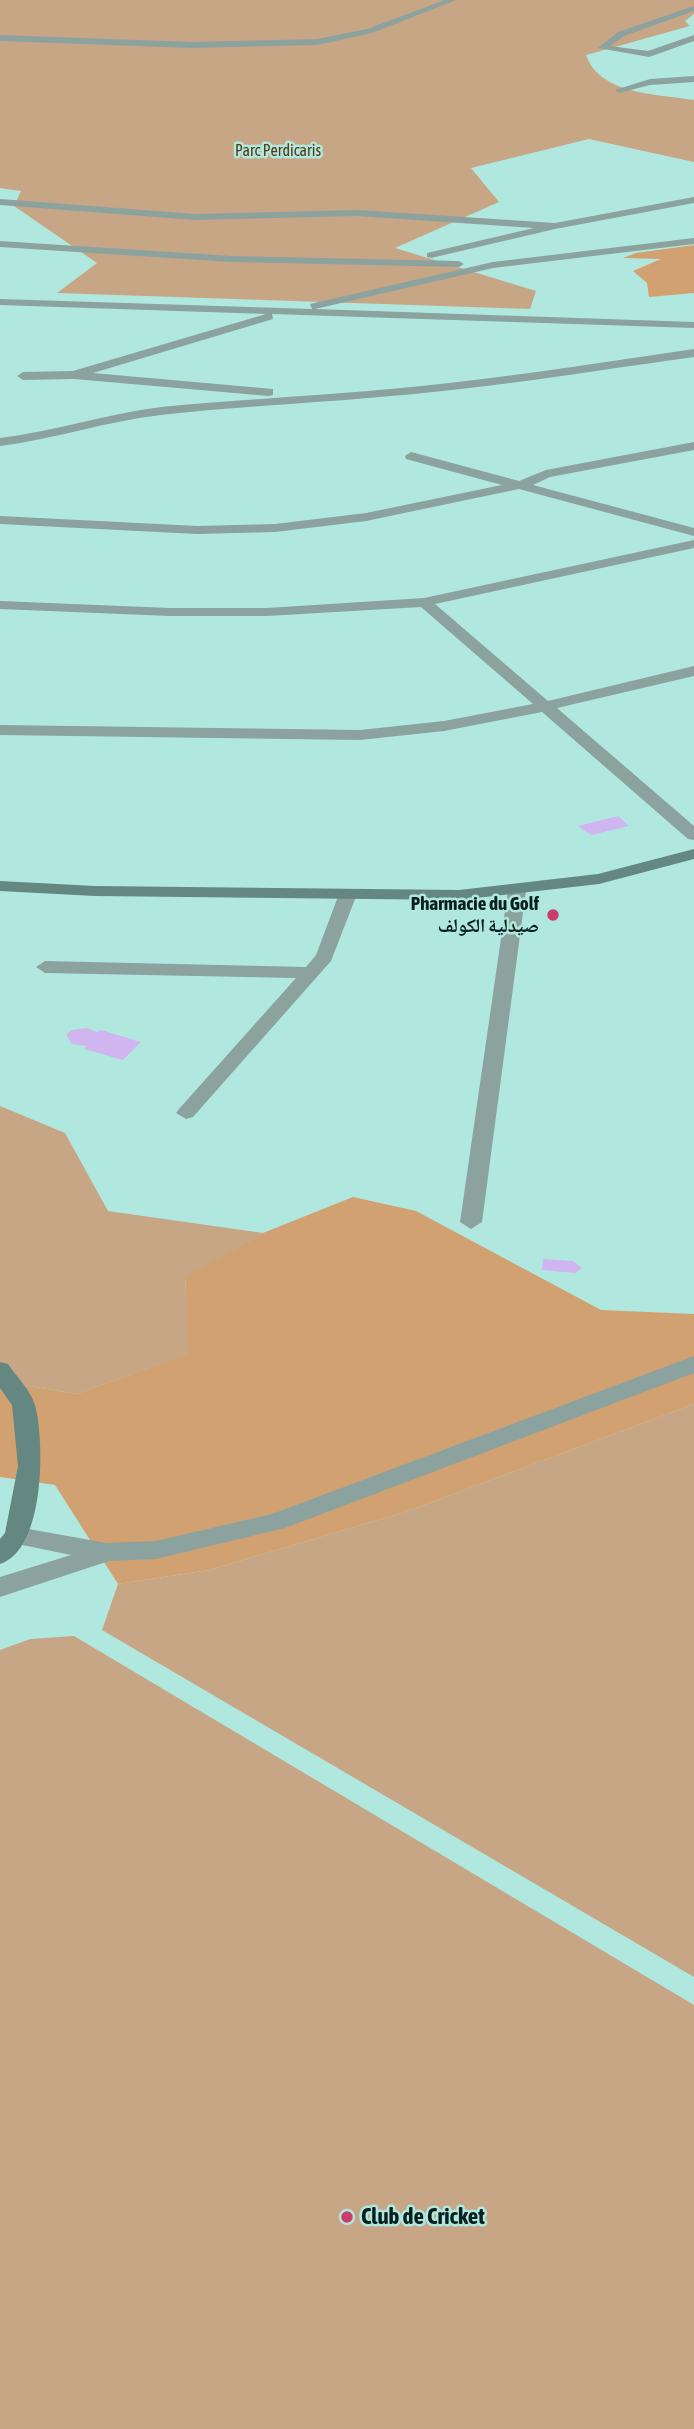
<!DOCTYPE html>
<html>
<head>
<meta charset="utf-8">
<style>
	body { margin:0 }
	canvas { display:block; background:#b0e7df }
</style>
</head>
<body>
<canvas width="694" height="2429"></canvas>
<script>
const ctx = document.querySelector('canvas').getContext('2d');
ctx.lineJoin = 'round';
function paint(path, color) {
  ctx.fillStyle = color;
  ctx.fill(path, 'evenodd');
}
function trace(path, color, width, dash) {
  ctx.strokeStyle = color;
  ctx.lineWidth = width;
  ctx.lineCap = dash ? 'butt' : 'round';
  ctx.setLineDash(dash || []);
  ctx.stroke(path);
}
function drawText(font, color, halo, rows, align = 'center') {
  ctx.font = font + ' "Asap Condensed","Noto Naskh Arabic",sans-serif';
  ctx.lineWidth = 5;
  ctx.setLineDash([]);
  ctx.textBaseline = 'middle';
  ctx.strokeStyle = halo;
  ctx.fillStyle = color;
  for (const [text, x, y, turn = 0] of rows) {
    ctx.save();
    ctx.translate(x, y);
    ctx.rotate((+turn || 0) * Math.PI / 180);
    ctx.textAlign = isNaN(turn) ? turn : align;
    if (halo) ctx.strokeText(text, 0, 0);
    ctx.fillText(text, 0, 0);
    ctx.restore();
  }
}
paint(new Path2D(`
	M0,0H694V14L685,21L690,26L586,55C600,95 658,94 694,100V162L589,139L471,168L499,202L395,248L536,291L530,309L57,293L97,263L14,206L21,191L0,188Z
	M0,1106L65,1133L108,1211L263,1233L185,1278L190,1354L76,1394L0,1381Z
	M694,1404V1977L102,1630L118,1584L209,1570L405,1512Z
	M74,1636L694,2005V2429H0V1650L30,1639Z`), '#c7a686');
paint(new Path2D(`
	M694,245V293L649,297L647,283L633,271L661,259L623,258L636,253Z
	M353,1197L416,1211L601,1310L694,1314V1404L405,1512L209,1570L118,1584L55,1485L0,1477V1381L76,1394L189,1354L185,1277L263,1233Z`), '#d2a172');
paint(new Path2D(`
	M618,816L629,826L591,835L578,826Z
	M87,1028L97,1032L101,1030L141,1042L123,1060L84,1049L87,1046L72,1044L66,1035L72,1030Z
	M543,1259L573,1261L582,1268L575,1273L542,1270Z`), '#d0b5f0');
paint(new Path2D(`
	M445,0H456L372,33L317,45L192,48L0,41V35L192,42L317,39L367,29Z
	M694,6V11L624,36L610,46L648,51L694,35V41L649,57L598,48L618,32Z
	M694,76V82L650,85L619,93L615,90L650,79Z
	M694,197V203L555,229L431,258L427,257V253L534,228L357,216L195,220L0,205V199L195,214L357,210L555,223Z
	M694,238V244L493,268L315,309L694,322V328L272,314L273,319L93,373L273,389V395L269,396L74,379L23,380L17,376L23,372L73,371L266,314L0,305V299L312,309L310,304L493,262Z
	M0,241L231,256L459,261L464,264L459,267L231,262L0,247Z
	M694,349V357C586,372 477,390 368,398C299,404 230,407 161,415C107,421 55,439 0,446V438C55,431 107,414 161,407C230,400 299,397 368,391C477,382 586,365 694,349Z
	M694,442V450L550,477L533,485L694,528V536L519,489L366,521L275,532L197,534L0,524V516L197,526L275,524L366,513L502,485L406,459L405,456L411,452L519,481L546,470Z
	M694,540V548L435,604L548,701L694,666V676L557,708L694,826V840L688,839L542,712L444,731L360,740L0,735V725L360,730L444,721L533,704L421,607L267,616H170L0,609V601L170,608H267L424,598Z
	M517,885L526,890L482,1222L471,1229L460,1222L508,890Z
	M348,889L357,894L331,961L193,1117L186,1119L176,1113L179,1109L296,978L45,973L36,967L45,961L306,967L316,955L339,894Z
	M694,1356V1373L285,1528L156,1559L109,1561L0,1597V1577L71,1555L8,1542L5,1536L8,1530L17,1527L107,1543L156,1541L272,1514Z`), '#8ca29f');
paint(new Path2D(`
	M694,849V859L599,884L459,900L95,896L0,891V881L95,886L459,890L598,874Z
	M0,1362L8,1364C16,1376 31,1391 35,1405C45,1443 45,1550 0,1564V1539L5,1533L18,1466L12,1405L0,1388Z`), '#658782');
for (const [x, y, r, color] of [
	[553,915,7,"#ca3d6b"],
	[347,2217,7,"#ca3d6b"]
]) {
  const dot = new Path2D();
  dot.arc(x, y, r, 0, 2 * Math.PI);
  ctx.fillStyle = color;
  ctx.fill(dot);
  trace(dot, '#b0e7df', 2.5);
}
drawText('16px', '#573610', '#b0e7df', [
	["Parc Perdicaris",278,151]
]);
drawText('bold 19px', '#091f1d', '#b0e7df', [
	["Pharmacie du Golf",539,904],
	["صيدلية الكولف",539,926]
], 'right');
drawText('bold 23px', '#091f1d', '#b0e7df', [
	["Club de Cricket",361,2217]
], 'left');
</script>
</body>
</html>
